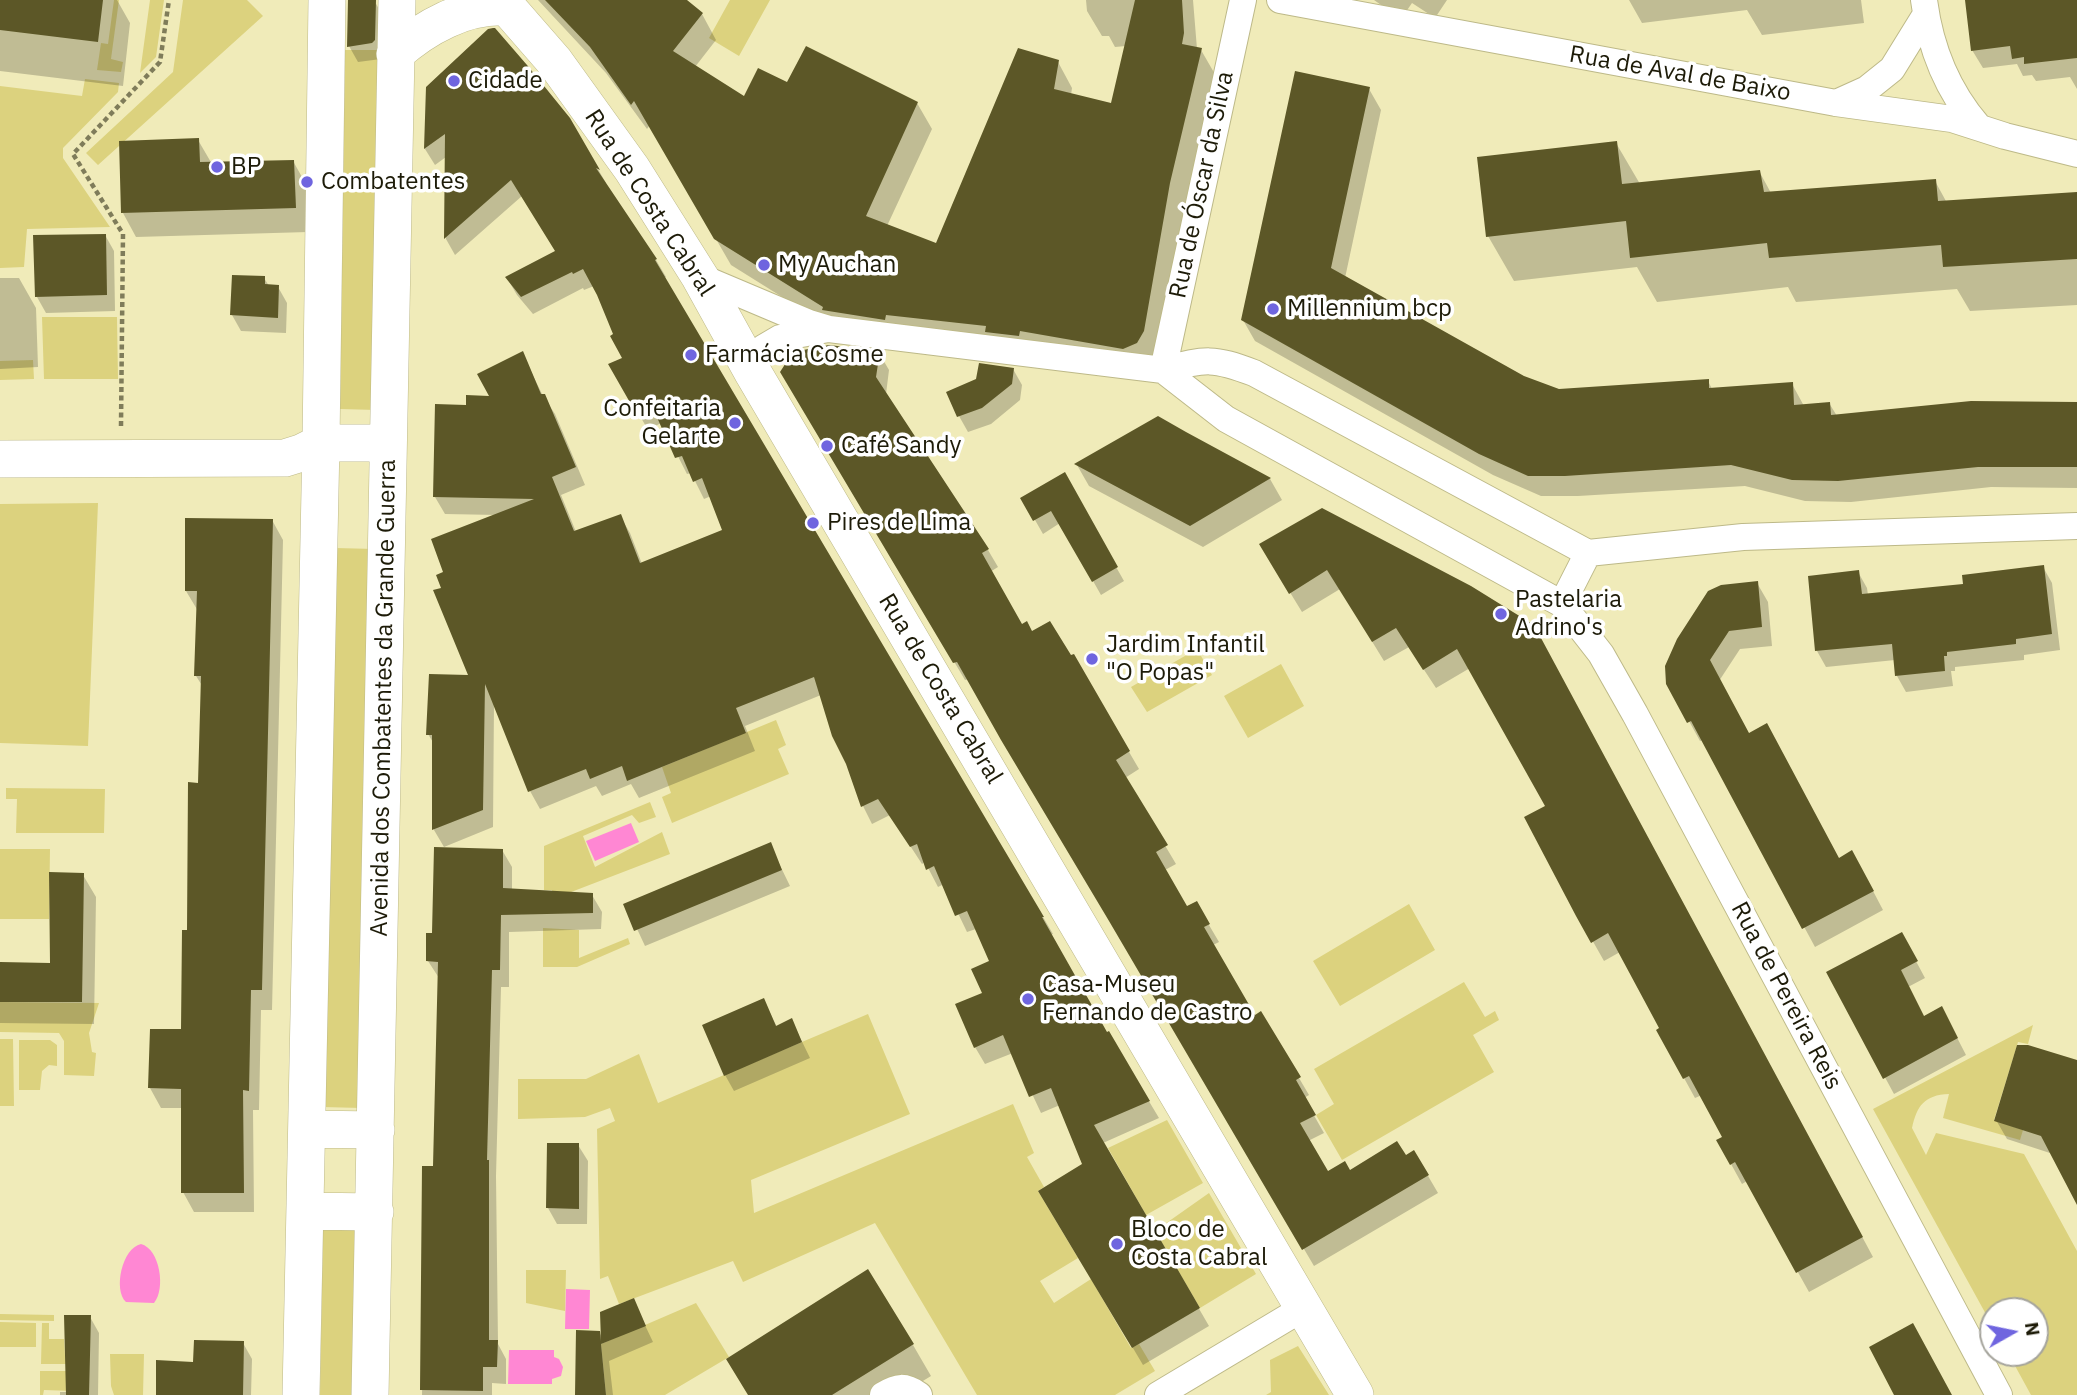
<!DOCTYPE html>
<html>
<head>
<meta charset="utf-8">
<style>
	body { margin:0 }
	#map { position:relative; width:2077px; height:1395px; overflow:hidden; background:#f0ebb9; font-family:"IBM Plex Sans",sans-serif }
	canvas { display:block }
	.north { position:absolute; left:1979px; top:1297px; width:70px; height:70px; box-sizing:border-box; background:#fff; border:2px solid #a5a49c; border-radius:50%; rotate:81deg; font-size:19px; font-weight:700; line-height:28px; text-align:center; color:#1d1b08 }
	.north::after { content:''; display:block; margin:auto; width:24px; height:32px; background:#6f65df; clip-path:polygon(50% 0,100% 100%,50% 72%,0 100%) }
</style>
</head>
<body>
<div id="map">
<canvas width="2077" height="1395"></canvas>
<div class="north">N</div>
</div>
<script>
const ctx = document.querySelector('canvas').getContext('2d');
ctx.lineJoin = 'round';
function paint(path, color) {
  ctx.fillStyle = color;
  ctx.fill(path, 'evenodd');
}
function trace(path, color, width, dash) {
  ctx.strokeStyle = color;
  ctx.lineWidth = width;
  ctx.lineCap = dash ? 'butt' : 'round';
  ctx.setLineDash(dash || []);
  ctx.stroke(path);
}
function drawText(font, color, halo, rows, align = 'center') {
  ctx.font = font + ' "IBM Plex Sans",sans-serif';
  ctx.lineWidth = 7;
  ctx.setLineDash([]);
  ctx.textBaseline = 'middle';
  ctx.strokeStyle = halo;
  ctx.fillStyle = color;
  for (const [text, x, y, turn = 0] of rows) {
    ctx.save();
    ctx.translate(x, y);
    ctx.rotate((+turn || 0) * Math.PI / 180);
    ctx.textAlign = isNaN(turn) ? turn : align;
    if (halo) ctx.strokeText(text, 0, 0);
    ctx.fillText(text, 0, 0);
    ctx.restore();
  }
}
paint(new Path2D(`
	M114,0H119L111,59L123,62L121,72L97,70L101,43L108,44Z
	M150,0H164L156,57L140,73Z
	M183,0H247L263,16L98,165L86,153L173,72Z
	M730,0H770L739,56L709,38Z
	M345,50H382L376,410L340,409Z
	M85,79L119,83L118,92L63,148V158L110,227L27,229L24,267L0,268V86L82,96Z
	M42,317H117L118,379H44Z
	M33,360L34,379L0,380V361Z
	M98,503L88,746L0,743V504Z
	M335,548L375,549L362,1108L322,1107Z
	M1197,649L1212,675L1147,712L1131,687Z
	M1281,664L1304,706L1248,738L1224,696Z
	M776,720L786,745L778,749L789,774L672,823L662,797L671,793L662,767Z
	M6,788L105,789L104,833H16L17,799H6Z
	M650,802L656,817L639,823L632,815L583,836L595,867L662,832L670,854L553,899L552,890H544V846Z
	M0,849H50L49,919H0Z
	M1409,904L1435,950L1340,1006L1313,961Z
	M543,928L579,930V958L628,938L630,944L577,967H543Z
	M1464,982L1485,1017L1495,1011L1499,1020L1473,1035L1494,1072L1342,1160L1316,1115L1334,1104L1314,1069Z
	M0,1002L99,1003L89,1033L92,1052L96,1053L94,1076L64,1075V1041L59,1033L0,1032Z
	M868,1014L910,1114L751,1180L754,1213L1013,1104L1034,1153L1027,1157L1044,1187L1038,1191L1078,1258L1040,1281L1054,1303L1091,1279L1131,1348L1139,1344L1155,1371L1115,1395H977L875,1223L743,1282L733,1261L619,1304L608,1276L600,1279L597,1129L615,1121L610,1108L585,1117L518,1119V1079H586L639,1054L658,1103Z
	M2033,1025L2028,1044L2018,1042L1994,1120L2023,1130L2020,1140L1943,1118L1949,1094C1924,1095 1917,1106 1912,1128L1926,1155L1936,1133L2024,1154L2077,1251V1395H2031L2008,1353H2035V1311H1993V1327L1873,1109Z
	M0,1039H13L14,1106H0Z
	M19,1040H50L57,1045V1066L49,1065L42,1071L40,1090H19Z
	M1167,1120L1203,1183L1146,1215L1108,1148Z
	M1209,1193L1256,1274L1200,1308L1155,1231Z
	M323,1229L360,1230L356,1395H320Z
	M526,1270H566L565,1311L526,1303Z
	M696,1303L729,1357L665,1395H606L601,1344Z
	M0,1314L54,1315V1321L0,1320Z
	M0,1322L36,1323V1347H0Z
	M42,1323H49V1339H64L65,1356H73V1364H41Z
	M1298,1346L1329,1395H1266L1271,1392L1270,1360Z
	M110,1354H144L143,1395H114L111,1386Z
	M40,1371H72V1391L44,1390L43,1395H40Z`), '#dcd27e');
paint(new Path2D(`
	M631,823L639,842L595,861L586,841Z
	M141,1244C160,1249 166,1289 154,1303L126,1302C113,1290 122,1248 141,1244Z
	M566,1289L590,1290L589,1329H565Z
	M509,1350H554V1357L559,1359L563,1367L561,1376L552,1379V1384H508Z`), '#ff87d3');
paint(new Path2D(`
	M0,0H117L130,23L123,86L0,71Z
	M538,0H685L702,14L716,40L695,67L745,98L788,84L917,103L932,129L887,226L937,245L1058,62L1072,88L1071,95L1113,105L1126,46L1115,47L1109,36H1102L1087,11L1086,0H1193L1197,49L1201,50L1216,76L1184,210L1157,357L835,330L731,265L650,125L647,129L606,73Z
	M1374,0H1447L1435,18L1412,3L1401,19Z
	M1629,0H1861L1864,23L1762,35L1747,10L1642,23Z
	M1966,0H2077V89L2070,77L2036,81L2032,75L2023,76L2017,64L1983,68L1972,50Z
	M375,2L384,18L381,59L358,62L349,46Z
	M427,87L574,128L606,183L604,182L656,260L666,277L664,278L1043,917L1053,934L1050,935L1107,1034L1108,1033L1159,1118L1103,1143L1209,1326L1143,1365L1040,1191L1084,1164L1060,1105L1041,1113L1013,1053L985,1064L975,1047L991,962L976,929L967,932L944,884L938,887L925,862L922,864L890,815L872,824L863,806L821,695L745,726L755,751L639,798L631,784L602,796L596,786L540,809L530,791L494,702L493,827L444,847L434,830V744L428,734L471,677L443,589L446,573L498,515L445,514L435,497L468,407L492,398L522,353L543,396L555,414L585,485L561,495L576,532L620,516L630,533L642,564L724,531L711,496L704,499L691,473L687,474L661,423L648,430L611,365L625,359L594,286L584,290L583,288L533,314L517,295L507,278L557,252L522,196L455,255L446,239V157L435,165L425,149Z
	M1369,89L1381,110L1345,278L1523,378L1559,390L1708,381L1712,389L1792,384L1804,406L1829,403L1837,416L2077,404V488L1991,487L1851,502L1805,501L1745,486L1578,496H1541L1493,475L1255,341L1243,320Z
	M198,140L212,164L293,161L307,186L308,232L136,237L123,213Z
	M1616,143L1640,184L1759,171L1771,193L1935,181L1947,203L2077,194V305L1970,311L1957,289L1796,302L1788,287L1657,302L1637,267L1514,281L1488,236Z
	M105,235L114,251L115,311L46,313L37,297Z
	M0,278H19L36,308L38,367L0,369Z
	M264,278L269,286L278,287L287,303L286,333L241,331L232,315Z
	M879,353L889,370L886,394L988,550L998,567L990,572L1022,626L1070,658L1073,656L1139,769L1125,778L1176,864L1165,870L1187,908L1196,903L1219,942L1213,945L1254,1018L1299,1078L1309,1095L1304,1098L1324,1133L1308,1141L1328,1173L1350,1172L1405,1158L1414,1152L1438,1193L1314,1266L969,679L965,680L782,372Z
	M1013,369L1022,385L1020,400L991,424L968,432L959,416L977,380Z
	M1158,418L1270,479L1282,500L1203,547L1089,486L1077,465Z
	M1064,475L1124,581L1101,595L1060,523L1043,534L1023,499Z
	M272,520L283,540L272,1010H261L259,1110H253L254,1212H194L183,1192V1108H161L150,1088L183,1031L200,784L203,687L196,676L198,611L186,591Z
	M1261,545L1545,647L1873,1257L1809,1292L1747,1181L1742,1184L1731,1164L1725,1138L1702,1095L1695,1098L1684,1078L1658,1030L1662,1029L1620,952L1604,961L1578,915L1548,806L1470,668L1436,688L1409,647L1384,661L1340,589L1302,612Z
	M2043,567L2052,583L2060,650L2024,655V660L1955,667V671H1951L1953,686L1906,692L1897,676L1895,660L1826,667L1817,651L1810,577L1858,572L1867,588L1868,595L1965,585Z
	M1757,583L1768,602L1772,646L1740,649L1719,681L1749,735L1839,860L1863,872L1883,910L1815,947L1703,740L1700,741L1668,683Z
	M770,845L790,886L645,946L626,905Z
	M502,850L512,867V890L592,895L602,912L601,929L509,932V987H501L496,1176L498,1344L506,1359V1384L492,1383V1395H422L425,1267L434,1168L439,978L428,961L434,934Z
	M83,875L96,897L94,1024L0,1023V964H51Z
	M1910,950L1925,978L1908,987L1924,1018L1950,1024L1966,1055L1894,1094L1828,972Z
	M764,1001L777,1027L792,1021L810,1058L734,1091L725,1075Z
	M2077,1062V1201L2053,1154L2007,1139L1996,1120Z
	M578,1145L588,1161L587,1224H557L548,1208Z
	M633,1300L653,1342L609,1361L613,1395H576L599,1332L603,1339Z
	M90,1317L99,1333L98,1395H60V1392H67Z
	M243,1343L252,1359L251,1395H157L195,1363Z
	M913,1345L931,1376L900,1395H749Z`), '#0003');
paint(new Path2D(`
	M0,0H103L98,42L0,30Z
	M348,0H376L375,40L372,43L347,47Z
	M545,0H687L703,13L673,51L744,96L758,68L787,82L806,46L918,102L866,216L936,243L1018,48L1059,60L1054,89L1111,103L1135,0H1182L1184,33L1182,44L1202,48L1170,183L1144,331L1137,343L1123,349L1020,331L1019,336L985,332L986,326L886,315L885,320L822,310L823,307L714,239L634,101L631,105L590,47Z
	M1965,0H2077V58L2024,64V57L2012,59L2010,46L1971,51Z
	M493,28H495L527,65L570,118L600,170L596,168L657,259L655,260L1044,917H1042L1107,1032L1109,1031L1150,1101L1094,1125L1200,1308L1132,1348L1038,1191L1082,1164L1051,1088L1029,1097L1003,1035L974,1048L955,1004L982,993L971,969L989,961L967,911L955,916L934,866L926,870L917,844L910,847L878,799L861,807L846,764L832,736L814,677L736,708L746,733L627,781L622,766L590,779L586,769L528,792L485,684L483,810L432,830V735H426L429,674L468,675L433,590L441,588L436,575L443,572L431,539L534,499L433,497L435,404L466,405V395L489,396L477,374L523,351L541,394H545L576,467L552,477L574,531L621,514L640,563L722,530L702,478L693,482L682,456L675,458L652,406L636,413L608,364L622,358L610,336L613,334L597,295L583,269L573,274L572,272L521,297L505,277L555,251L511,180L444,239L445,134L424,149L426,87L488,29Z
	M1295,71L1370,87L1331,268L1524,376L1559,389L1709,379V388L1793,382L1794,405L1830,402L1831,415L1971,401L2077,402V467H1978L1838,481L1792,480L1731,465L1565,476H1528L1479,454L1241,320Z
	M199,138L200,162L294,160L296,208L121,213L119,141Z
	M1617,141L1622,184L1760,170L1764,192L1936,179L1938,201L2077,192V259L1943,267L1941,245L1769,258L1767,243L1630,258L1626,221L1486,237L1477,157Z
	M106,234L107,295L35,297L33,235Z
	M232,275L265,276V284L279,285L278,318L230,315Z
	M829,345L880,351L876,377L989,549L982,553L1022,624L1027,621L1032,631L1050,621L1071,655L1074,654L1130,751L1116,760L1168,845L1156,852L1187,906L1197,901L1210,924L1204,927L1255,1015L1261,1011L1301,1077L1296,1080L1316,1115L1300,1123L1328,1171L1345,1161L1350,1170L1397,1141L1406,1155L1414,1150L1429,1175L1302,1250L1109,921L1001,740L957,662L953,663L780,372L793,352Z
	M979,363L1014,368L1012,384L982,408L957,417L946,392L976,379Z
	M1158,416L1186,432L1271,478L1190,526L1074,464Z
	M1065,472L1118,567L1092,582L1051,511L1033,521L1020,498Z
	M1322,508L1471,586L1534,625L1863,1237L1796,1273L1735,1162L1730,1165L1716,1140L1722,1137L1689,1076L1683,1079L1656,1030L1659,1028L1608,933L1591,943L1576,916L1524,817L1545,806L1457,649L1423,670L1396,628L1372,642L1327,570L1289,594L1259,544Z
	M185,518L273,519L262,990H251L249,1091L243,1090L244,1193H181V1089L148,1088L150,1029H181L182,930H187L188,782L198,783L201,676H194L197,591H185Z
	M2044,565L2052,634L2016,639V644L1947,652V656H1944L1945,671L1895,676L1892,644L1815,651L1808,576L1859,570L1862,594L1963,584L1962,575Z
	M1758,581L1762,627L1729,631L1710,660L1749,733L1767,723L1839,858L1852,850L1874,891L1802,929L1691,721L1687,723L1666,684L1665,666L1677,639L1708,591L1721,585Z
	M771,842L782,870L634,931L623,904Z
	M434,847L503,849V888L593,893V913L501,915L500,970H492L487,1160H489V1340H498L497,1367H483V1391L420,1390L422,1166H433L438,962L426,961V933H432Z
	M49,872L84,873L82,1002H0V962L50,963Z
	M1902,932L1918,961L1901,970L1924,1016L1942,1006L1958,1038L1883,1079L1826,972Z
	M764,998L776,1026L792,1018L802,1042L724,1076L702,1025Z
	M2017,1045H2028L2077,1060V1205L2041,1136L1994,1121Z
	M547,1143H579V1209L546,1208Z
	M868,1269L914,1344L832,1395H748L726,1359Z
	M634,1298L646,1326L601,1344L606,1395H575L576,1330L600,1331L601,1341L600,1312Z
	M64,1315H91L89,1395H66Z
	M1913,1323L1952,1395H1894L1869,1347Z
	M194,1340L244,1341L243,1395H156V1360L193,1362Z`), '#5c5727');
const street = new Path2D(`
	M1243,0L1163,370L1226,419L1562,604L1601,654L1635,714L1999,1395
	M1280,0L1836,103L1952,119L2005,136L2077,154
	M1924,0C1930,47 1947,90 1978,126
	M1836,103L1867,89L1892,69L1926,14
	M700,277L809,323L829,329L1163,370C1206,359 1212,357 1254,373L1588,553L1743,537L2077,526
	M752,371L763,348L780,338L828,329
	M1562,604L1588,553
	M883,1395C897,1386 905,1385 919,1395
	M1158,1395L1305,1307`);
const secondary = new Path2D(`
	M501,0L555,62L632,169L700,277L752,371L1355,1395
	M395,54C425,27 465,5 506,7
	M0,459L285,458L301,453L321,443H388
	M307,1129L376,1130
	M305,1211L375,1212
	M301,1395L321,443L327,0
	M370,1395L397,0`);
trace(street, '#bdb988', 28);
trace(secondary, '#bdb988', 38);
trace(new Path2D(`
	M121,426L123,234L73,154L160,62L169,0`), '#7f7c5a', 4.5, [5, 3.5]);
trace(street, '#fff', 26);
trace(secondary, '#fff', 37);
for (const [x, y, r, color] of [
	[454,81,7,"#6f65df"],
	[217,167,7,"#6f65df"],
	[307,182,7,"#6f65df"],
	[764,265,7,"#6f65df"],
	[1273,309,7,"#6f65df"],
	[691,355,7,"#6f65df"],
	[735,423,7,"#6f65df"],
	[827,446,7,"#6f65df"],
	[813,523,7,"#6f65df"],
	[1501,614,7,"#6f65df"],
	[1092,659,7,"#6f65df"],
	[1028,999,7,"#6f65df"],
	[1117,1244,7,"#6f65df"]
]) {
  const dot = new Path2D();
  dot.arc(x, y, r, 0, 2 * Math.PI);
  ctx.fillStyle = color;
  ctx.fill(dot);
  trace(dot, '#fff', 2.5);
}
drawText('24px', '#1d1b08', '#fff', [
	["Rua de Aval de Baixo",1680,74,10],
	["Rua de Óscar da Silva",1202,185,-78],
	["Rua de Costa Cabral",649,203,57],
	["Rua de Costa Cabral",940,689,59],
	["Avenida dos Combatentes da Grande Guerra",384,698,-89],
	["Rua de Pereira Reis",1786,996,62]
]);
drawText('24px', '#1d1b08', '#fff', [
	["Cidade",468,81],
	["BP",231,167],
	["Combatentes",321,182],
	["My Auchan",778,265],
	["Millennium bcp",1287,309],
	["Farmácia Cosme",705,355],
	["Confeitaria",721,409,"right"],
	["Gelarte",721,437,"right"],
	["Café Sandy",841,446],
	["Pires de Lima",827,523],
	["Pastelaria",1515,600],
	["Adrino's",1515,628],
	["Jardim Infantil",1106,645],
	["\"O Popas\"",1106,673],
	["Casa-Museu",1042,985],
	["Fernando de Castro",1042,1013],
	["Bloco de",1131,1230],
	["Costa Cabral",1131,1258]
], 'left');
</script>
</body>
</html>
